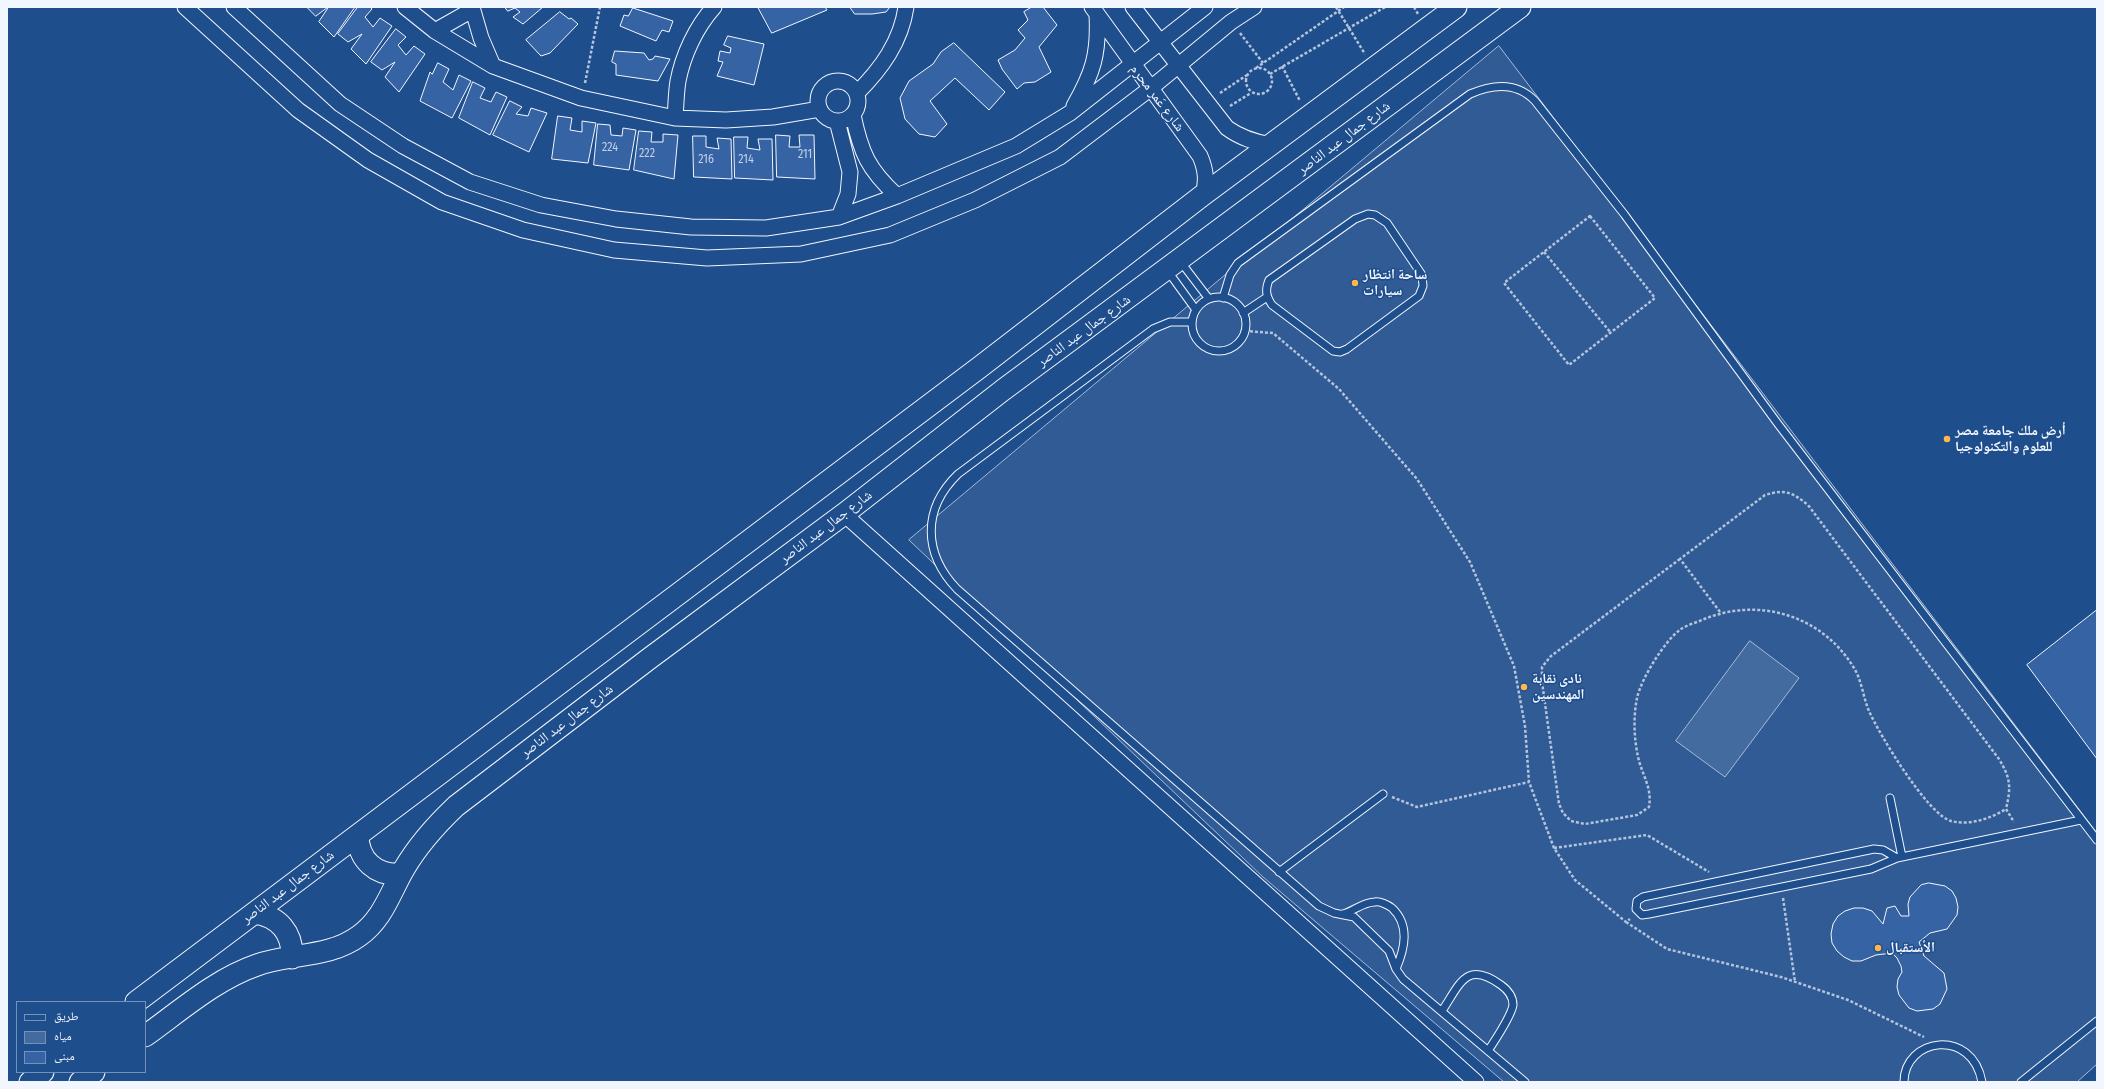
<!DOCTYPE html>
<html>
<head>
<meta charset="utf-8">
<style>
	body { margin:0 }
	#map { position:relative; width:2104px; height:1089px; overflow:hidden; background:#1f4e8c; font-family:"Fira Sans Condensed","Noto Naskh Arabic",sans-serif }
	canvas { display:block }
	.frame { position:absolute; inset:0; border:8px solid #f2f6ff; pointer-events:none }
	.legend { position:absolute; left:16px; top:1001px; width:130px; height:72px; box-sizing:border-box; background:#1f4e8c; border:1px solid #7391ba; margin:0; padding:5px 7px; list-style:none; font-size:12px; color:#f2f6ff }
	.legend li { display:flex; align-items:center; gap:8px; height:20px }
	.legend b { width:20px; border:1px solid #7391ba }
</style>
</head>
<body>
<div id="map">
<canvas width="2104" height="1089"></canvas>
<div class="frame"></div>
<ul class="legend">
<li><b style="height:5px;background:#1f4e8c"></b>طريق</li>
<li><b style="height:11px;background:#446ba0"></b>مياه</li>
<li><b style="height:11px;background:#3563a3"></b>مبنى</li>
</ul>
</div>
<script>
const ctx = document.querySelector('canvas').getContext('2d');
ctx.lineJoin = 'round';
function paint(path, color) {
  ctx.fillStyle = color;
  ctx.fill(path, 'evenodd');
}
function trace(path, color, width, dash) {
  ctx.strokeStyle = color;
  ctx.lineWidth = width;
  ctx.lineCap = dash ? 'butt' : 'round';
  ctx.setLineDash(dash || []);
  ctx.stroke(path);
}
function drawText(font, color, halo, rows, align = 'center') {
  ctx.font = font + ' "Fira Sans Condensed","Noto Naskh Arabic",sans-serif';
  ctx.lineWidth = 3;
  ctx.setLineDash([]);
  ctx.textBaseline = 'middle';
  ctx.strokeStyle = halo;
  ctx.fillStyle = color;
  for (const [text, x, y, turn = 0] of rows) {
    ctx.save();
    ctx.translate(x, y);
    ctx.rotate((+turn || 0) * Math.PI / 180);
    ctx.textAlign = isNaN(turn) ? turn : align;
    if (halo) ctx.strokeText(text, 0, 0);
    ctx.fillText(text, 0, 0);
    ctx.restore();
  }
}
const built = new Path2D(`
	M1499,46L2097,833V1064L2077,1082H1504L1263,877L909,540Z`);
paint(built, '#305b95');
trace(built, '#a8bbd7', 1);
const water = new Path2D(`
	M1750,641L1799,678L1725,777L1676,741Z`);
paint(water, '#446ba0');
trace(water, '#a8bbd7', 1);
const building = new Path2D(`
	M307,7H328L316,16Z
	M329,7H355L334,37L319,22Z
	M358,7H370L372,9L365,17L373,27L380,18L392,26L366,64L351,49L362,34L348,42L338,34Z
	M505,7H543L523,24L513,17L520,12L515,8L508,11Z
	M758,7H825L827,10L772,33Z
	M850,7H890L886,12L872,14H855Z
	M1032,7H1043L1057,25L1039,47L1051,72L1035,82L1024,83L1017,89L1002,69L998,60L1015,50L1025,38L1018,30L1028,20L1024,12Z
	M633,8L673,21L669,32L662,30L656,41L620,26L624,15L628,16Z
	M560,12L569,19L571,18L578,24L550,53L541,56L526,40Z
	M396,29L406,37L398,45L406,55L414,46L425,54L399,92L385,77L395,62L382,70L371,62Z
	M728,36L764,44L754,85L717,76L723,62L718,61L720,51L730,53L731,48L724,45Z
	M954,43L1005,92L989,110L955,78L930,101L947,124L935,137L919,134L905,119L900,98L909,81L933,64L941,52Z
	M615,51L644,53L649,60L653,59L655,56L670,59L658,81L616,75V64L612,62Z
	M438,63L449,69L443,82L453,90L459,75L471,81L452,118L420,101L430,72L432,74Z
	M473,82L485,88L480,98L491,102L496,92L507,97L490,135L459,118Z
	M510,101L522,107L516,114L528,116L531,108L547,113L529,152L493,135Z
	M558,116L572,118L570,130L582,132V121L596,123L588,163L552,159Z
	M598,124L610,125L611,135L622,136L623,128L636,130L629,170L594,165Z
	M639,131L652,132L651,142H663V134L678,135L674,179L634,170Z
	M776,135L790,136L789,147H800L799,135H814L815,179L777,177Z
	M693,136H706V147L719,149L717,138L731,139L732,179L694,177Z
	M734,137H748L747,148L760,150L758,139H772L773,180L735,178Z
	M2097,610V759L2027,665Z
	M1929,883L1945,886L1952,891L1956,898L1958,907L1957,915L1947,929L1930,933L1919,942L1924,956L1944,973L1947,989L1940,1004L1933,1009L1917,1011L1909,1008L1899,995L1897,987L1898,979L1902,972L1901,966L1897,958L1892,953L1876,955L1861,961H1852L1844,957L1837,951L1832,943L1831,934L1833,924L1838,916L1845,911L1854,908H1863L1872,911L1883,924L1887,908L1895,906L1901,916H1909L1908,904L1910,897L1921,885Z`);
paint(building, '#3563a3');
trace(building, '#f2f6ff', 1);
const service = new Path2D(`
	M1368,214L1375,215L1387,223L1422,275L1423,286L1419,296L1347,349L1340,352L1333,351L1272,305C1266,296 1265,290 1269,280L1355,219Z
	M1180,261L1209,299
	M1167,270L1196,310
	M1192 324a27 27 0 1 1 54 0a27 27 0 1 1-54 0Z
	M1223,298L1230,275L1238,263L1470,94C1493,84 1517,82 1535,101L1624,214L1778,424L2097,840
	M1243,313L1267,297
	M1192,322H1170L1153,329L958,474C922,509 923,553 957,589L1319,906L1334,913L1354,917L1389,951L1396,969L1403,979L1525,1082
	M1890,798L1902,857
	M1874,849L1883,850L1897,858L1871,869L1649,914L1642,915L1636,909L1637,901L1643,897Z
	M1897,858L2081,820
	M1279,872L1383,794
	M1343,914C1354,911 1363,902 1375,902C1380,901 1388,905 1392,908C1410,925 1405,948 1396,969
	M1442,1011C1460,984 1466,960 1501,985C1508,990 1513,996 1513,1005C1511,1017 1495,1040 1488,1051
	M1904,1082C1904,1038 1972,1027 1982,1082
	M2021,1082L2097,1021`);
const minor = new Path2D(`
	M185,7L298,110L368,160L442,202L523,230L614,250L707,258L801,254L890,235L975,200L1060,157L1151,88L1231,22L1254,7
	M234,7L340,104L403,146L470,182L541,205L616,219L691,227L766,228L839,217L897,196L1016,146L1070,113L1205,7
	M405,7L435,31L493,66L581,98L675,118L726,120L773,117L820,109
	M472,7L481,38L493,66
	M1092,7L1200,156C1206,170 1207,181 1203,195
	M1133,7L1227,128C1241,138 1254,142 1271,145
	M435,31L472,10
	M818 101a20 20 0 1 1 40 0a20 20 0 1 1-40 0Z
	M857,93C881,69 901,42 906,7
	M1074,106C1093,73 1099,54 1097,15
	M853,115C861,153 868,169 897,196
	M675,118C676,106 676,93 678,81C683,55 696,27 714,7
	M837,121L850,172L848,194L839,217
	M844,514L1476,1082`);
const secondary = new Path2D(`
	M358,835C358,860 376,876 401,874
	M254,913C279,916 293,933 292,958
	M136,1002L980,367L1203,195L1456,7
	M145,1036C180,1011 216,979 257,965C291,953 329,958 359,936C383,919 390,893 404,869C418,845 436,825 456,806L650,658L844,514L1003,390L1520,7
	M30,1082L43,1072
	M80,1082L94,1072`);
trace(service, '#f2f6ff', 9);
trace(minor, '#f2f6ff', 17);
trace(secondary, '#f2f6ff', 23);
trace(new Path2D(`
	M1336,7L1365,54
	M1414,7L1418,14
	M1240,33L1263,63
	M1282,66L1300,101
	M1256,68L1344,7
	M1246 81a13 13 0 1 1 26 0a13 13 0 1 1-26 0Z
	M1270,74L1385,7
	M585,83L600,7
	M1220,93L1247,75
	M1230,106L1251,93
	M1590,216L1655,298L1569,365L1504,283Z
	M1544,252L1611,333
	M1245,331L1273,333L1339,389L1417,479L1470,562L1514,666L1525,726L1529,782L1554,848L1575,880L1626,922L1630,919
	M1680,559L1551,656L1542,667V682L1559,804L1563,813L1571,821L1585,824L1637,815L1649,807C1652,789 1644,778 1639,761C1634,741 1633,718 1637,698C1641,679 1665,640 1681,629C1687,625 1695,623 1702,620C1758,596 1822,615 1854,668C1862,681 1863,697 1869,711C1879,734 1928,815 1951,821C1970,826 1991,818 2006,809
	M1720,612L1680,559L1765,495C1785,489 1792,492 1808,505L1999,759C2011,779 2011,787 2006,809L2014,822
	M1392,797L1417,807L1529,782
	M1554,848L1647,835L1709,872
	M1783,898L1795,982
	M1626,922L1667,949L1781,977L1848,1000L1924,1037`), '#b3c4dc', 2.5, [3, 2]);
trace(service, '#1f4e8c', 7);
trace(minor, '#1f4e8c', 15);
trace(secondary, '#1f4e8c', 21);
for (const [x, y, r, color] of [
	[1355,283,4,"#ffb74d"],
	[1947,439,4,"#ffb74d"],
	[1524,687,4,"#ffb74d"],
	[1878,948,4,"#ffb74d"]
]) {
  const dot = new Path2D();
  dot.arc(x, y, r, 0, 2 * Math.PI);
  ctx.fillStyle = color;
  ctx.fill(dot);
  trace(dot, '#1f4e8c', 1.5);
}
drawText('12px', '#c3d1e8', null, [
	["224",610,148],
	["222",647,154],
	["211",805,155],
	["216",706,160],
	["214",746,160]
]);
drawText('14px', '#f2f6ff', '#1f4e8c', [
	["شارع عَمر محرم",1157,98,53],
	["شارع جمال عبد الناصر",1344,138,-37],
	["شارع جمال عبد الناصر",1084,331,-36],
	["شارع جمال عبد الناصر",826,527,-37],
	["شارع جمال عبد الناصر",567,721,-37],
	["شارع جمال عبد الناصر",288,887,-37]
]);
drawText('bold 14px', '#f2f6ff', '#1f4e8c', [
	["ساحة انتظار",1363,275],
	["سيارات",1363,291],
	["أرض ملك جامعة مصر",1955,431],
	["للعلوم والتكنولوجيا",1955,447],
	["نادى نقابة",1532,679],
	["المهندسين",1532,695],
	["الأستقبال",1886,948]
], 'left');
</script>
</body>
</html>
